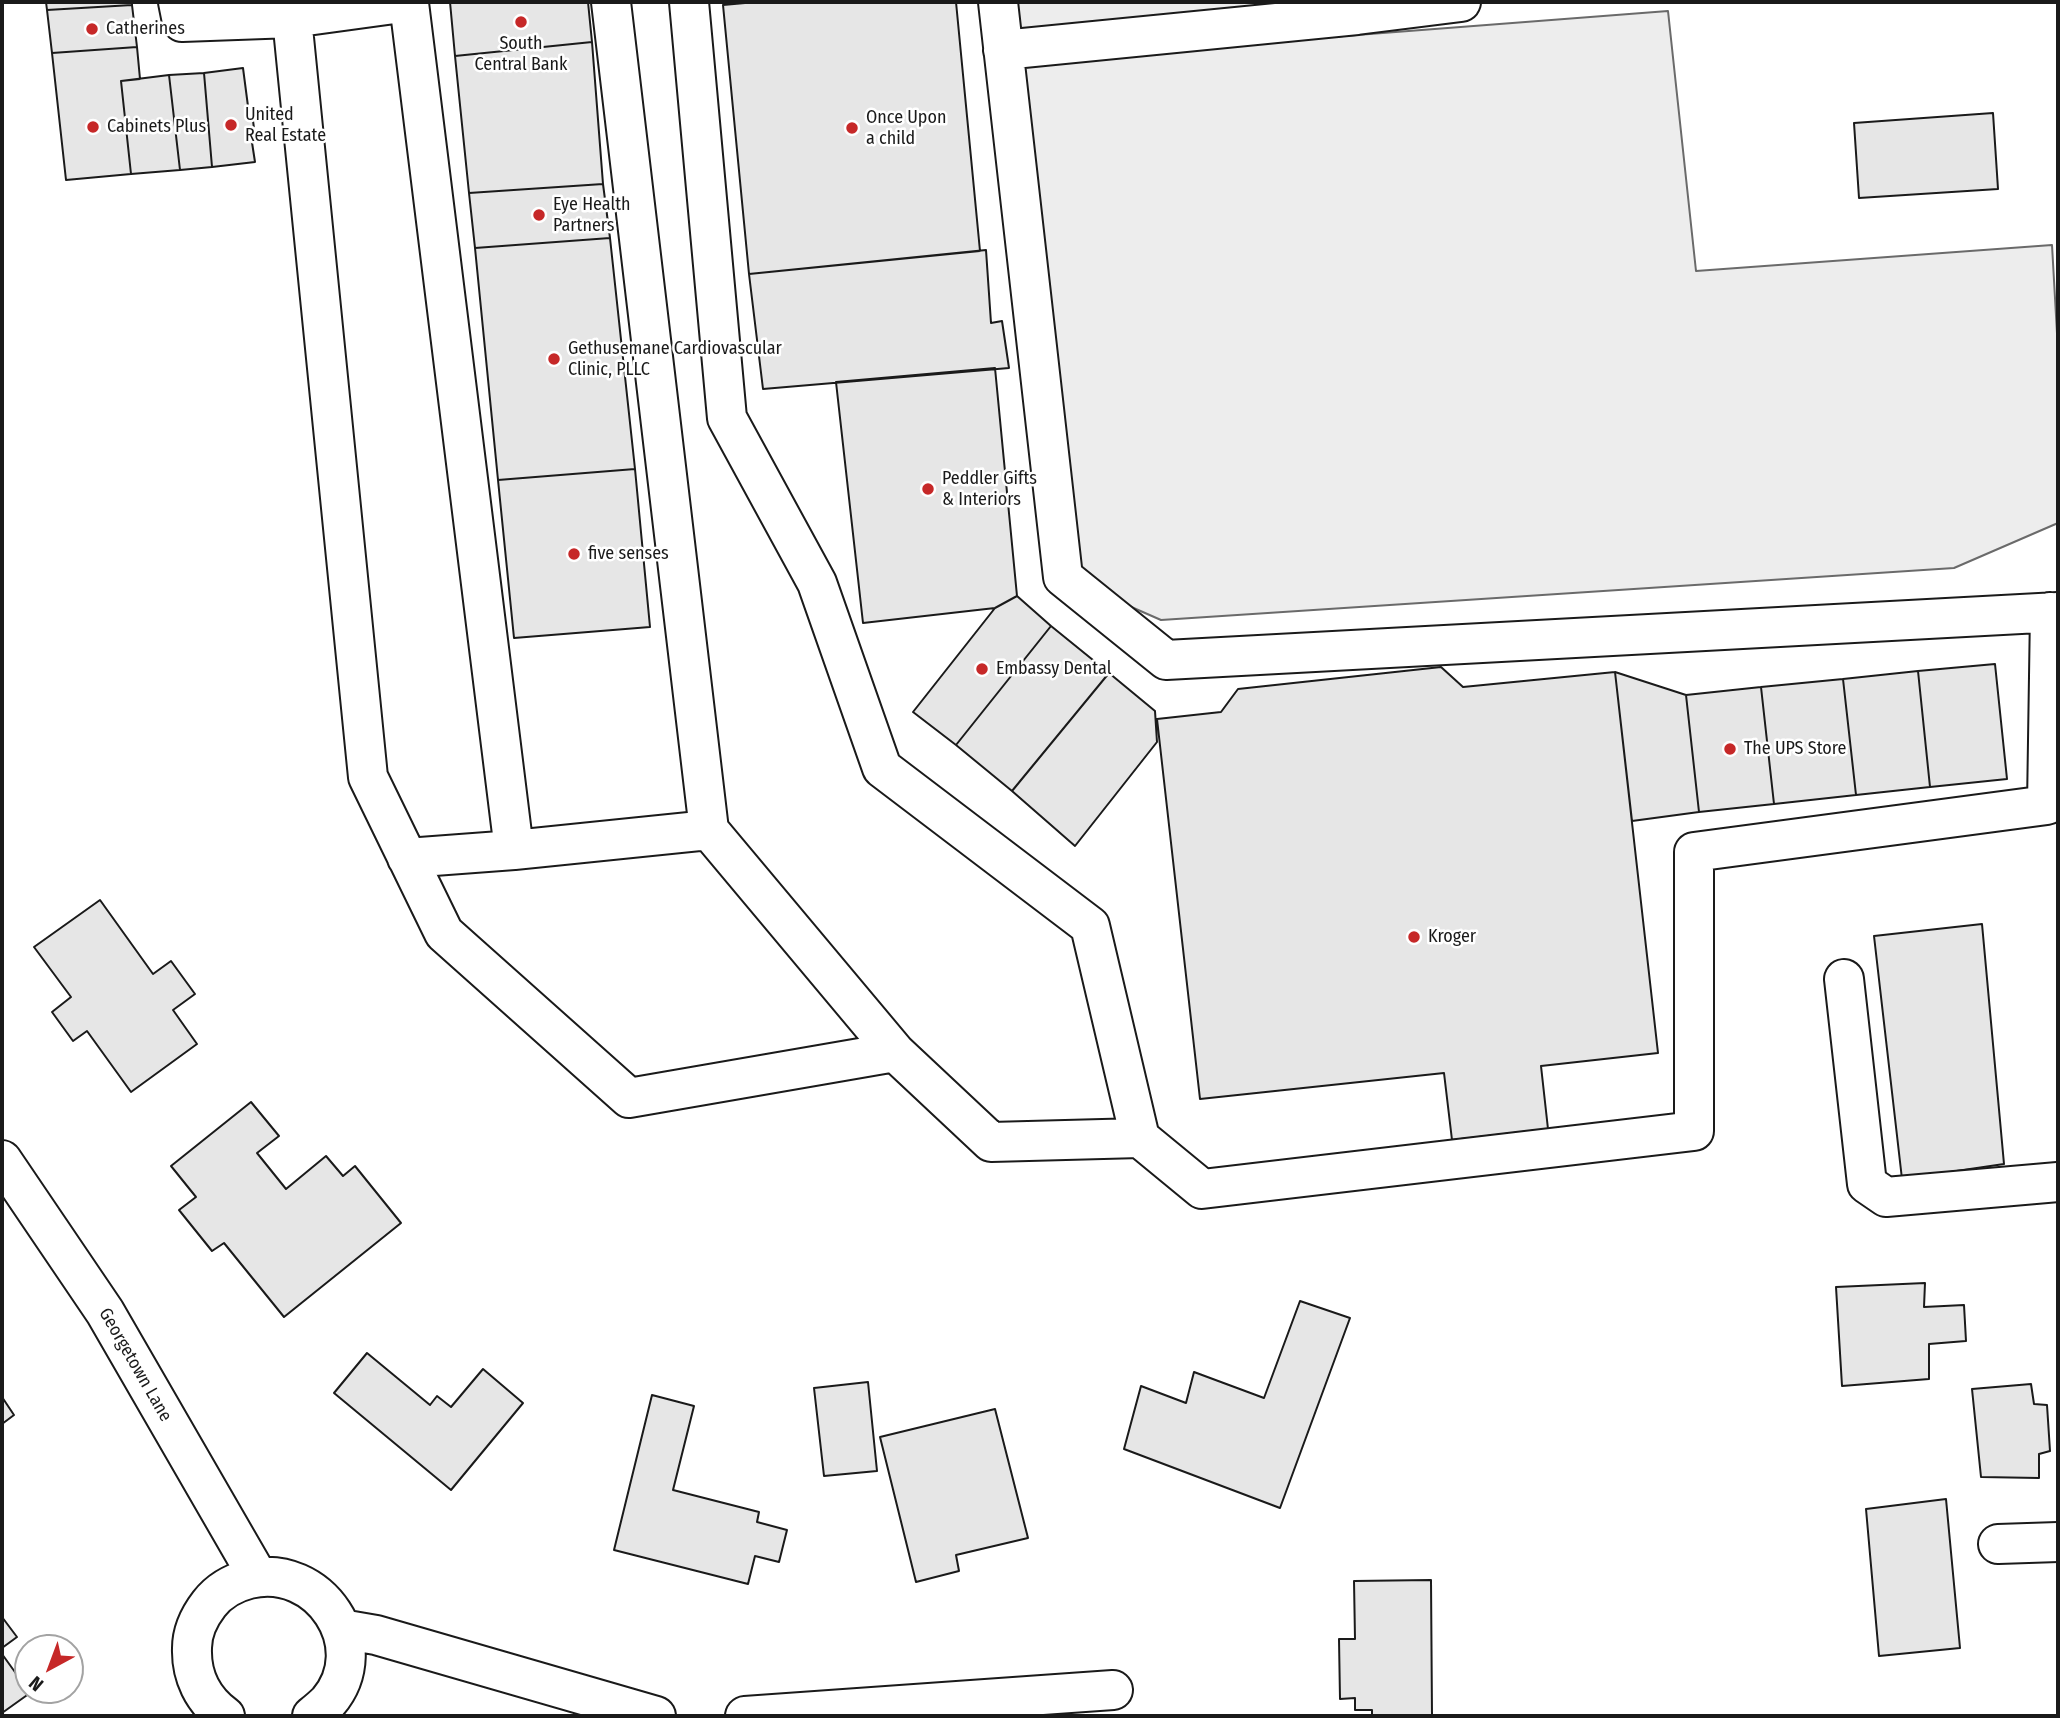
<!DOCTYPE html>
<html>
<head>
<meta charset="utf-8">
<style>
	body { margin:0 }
	#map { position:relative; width:2060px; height:1718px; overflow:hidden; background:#fff; font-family:"Fira Sans Condensed",sans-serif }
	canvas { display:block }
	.frame { position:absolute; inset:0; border:4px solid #1a1a1a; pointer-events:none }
	.north { position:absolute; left:14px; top:1634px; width:70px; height:70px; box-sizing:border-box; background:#fff; border:2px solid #a3a3a3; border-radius:50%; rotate:221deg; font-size:19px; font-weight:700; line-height:28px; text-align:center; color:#1a1a1a }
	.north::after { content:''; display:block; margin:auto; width:24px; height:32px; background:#c62828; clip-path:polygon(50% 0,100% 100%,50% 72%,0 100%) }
</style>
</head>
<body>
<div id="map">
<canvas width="2060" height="1718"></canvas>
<div class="frame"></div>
<div class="north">N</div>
</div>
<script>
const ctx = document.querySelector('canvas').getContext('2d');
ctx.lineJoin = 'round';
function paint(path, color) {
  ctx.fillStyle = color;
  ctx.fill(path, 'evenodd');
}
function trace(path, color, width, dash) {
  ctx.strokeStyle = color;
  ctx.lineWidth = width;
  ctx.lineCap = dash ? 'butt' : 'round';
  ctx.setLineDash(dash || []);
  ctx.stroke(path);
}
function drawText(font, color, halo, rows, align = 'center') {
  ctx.font = font + ' "Fira Sans Condensed",sans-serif';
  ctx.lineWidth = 5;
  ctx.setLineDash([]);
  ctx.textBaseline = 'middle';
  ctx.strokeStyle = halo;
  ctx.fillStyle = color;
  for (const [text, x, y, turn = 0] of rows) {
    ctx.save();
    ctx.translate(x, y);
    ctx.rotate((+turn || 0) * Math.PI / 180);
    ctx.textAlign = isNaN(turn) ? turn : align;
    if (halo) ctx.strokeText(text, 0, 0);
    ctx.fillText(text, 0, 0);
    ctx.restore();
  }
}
const built = new Path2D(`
	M998,2H1300L1305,39L1668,11L1696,271L2052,245L2058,351V523L1954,568L1161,620L1063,577Z`);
paint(built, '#ededed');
trace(built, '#6a6a6a', 2);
const building = new Path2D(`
	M46,2H132V5L47,10Z
	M450,2H588L592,42L455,56Z
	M756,2H956L980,251L749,274L723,5Z
	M132,5L137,47L52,53L47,10Z
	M592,42L603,184L469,193L455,56Z
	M137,47L140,79L121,81L131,174L66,180L52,53Z
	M243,68L249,114L252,113L255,136H251L255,162L212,167L204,73Z
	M204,73L212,167L180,170L169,75Z
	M169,75L180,170L131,174L121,81Z
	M1993,113L1998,189L1859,198L1854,123Z
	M603,184L610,238L475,248L469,193Z
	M610,238L635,469L498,480L475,248Z
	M986,250L991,323L1002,321L1009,368L763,389L749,274Z
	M995,368L1017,596L995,608L863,623L836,382Z
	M635,469L650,627L514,638L498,480Z
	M1017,596L1051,626L956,745L913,712L995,608Z
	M1051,626L1109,673L1012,791L956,745Z
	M1995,664L2007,779L1930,787L1918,671Z
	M1441,667L1463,687L1615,672L1658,1053L1541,1066L1548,1129L1452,1140L1444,1073L1200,1099L1157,719L1221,712L1238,689Z
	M1918,671L1930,787L1856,795L1843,679Z
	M1615,672L1686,695L1699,812L1632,821Z
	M1109,673L1155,711L1157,742L1075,846L1012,791Z
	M1843,679L1856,795L1774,804L1761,687Z
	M1761,687L1774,804L1699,812L1686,695Z
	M100,900L153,974L171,961L195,994L173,1010L197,1044L131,1092L87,1031L73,1041L52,1012L71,997L34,947Z
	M1982,924L2004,1164L1902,1179L1874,936Z
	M251,1102L279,1136L257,1153L286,1189L326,1156L343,1176L355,1166L401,1223L284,1317L224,1243L212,1251L179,1210L196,1197L171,1166Z
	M1925,1283L1924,1307L1964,1305L1966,1341L1929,1344V1379L1842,1386L1836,1287Z
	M1300,1301L1350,1318L1280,1508L1124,1449L1141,1386L1186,1403L1194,1372L1264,1398Z
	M367,1353L430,1405L437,1396L451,1407L483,1369L523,1403L451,1490L334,1393Z
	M868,1382L877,1471L824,1476L814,1388Z
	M2031,1384L2034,1404L2047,1405L2050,1451L2039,1454V1478L1981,1477L1972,1389Z
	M652,1395L694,1406L673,1490L759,1512L757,1522L787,1530L779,1562L755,1556L748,1584L614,1550Z
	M2,1397L14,1415L2,1424Z
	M995,1409L1028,1538L956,1555L959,1571L916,1582L880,1437Z
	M1946,1499L1960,1648L1879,1656L1866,1509Z
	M1431,1580L1432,1716H1372V1710H1355V1698L1340,1699L1339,1639H1355L1354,1581Z
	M2,1617L17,1637L2,1648Z
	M2,1654L30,1693L2,1713Z`);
paint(building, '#e6e6e6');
trace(building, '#1a1a1a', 2);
const minor = new Path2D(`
	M178,2L182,22L292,18L368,777L444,933L629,1098L895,1052L991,1142L1140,1138L1090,926L882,768L817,583L727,418L689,2
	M611,2L709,830L895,1052
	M998,2L1063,577L1166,660L2058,612
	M1356,2L1357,15L1461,2
	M409,3L514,850L709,830
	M292,18L409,2
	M1003,50L1357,15
	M407,858L514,850
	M1844,979L1867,1184L1886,1197L2058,1182
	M1140,1138L1202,1189L1694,1131V852L2047,805L2050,612
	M2,1160L105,1312L258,1577
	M1998,1544L2058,1542
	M341,1629L376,1635L656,1716
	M225,1716C203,1700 191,1676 192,1648C192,1631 199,1617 209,1604C219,1591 233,1583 249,1579C319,1562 376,1646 328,1702C323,1707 317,1712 312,1716
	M745,1716L1113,1690`);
trace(minor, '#1a1a1a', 42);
trace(minor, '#fff', 38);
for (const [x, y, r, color] of [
	[521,22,7,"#c62828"],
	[92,29,7,"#c62828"],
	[231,125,7,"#c62828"],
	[93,127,7,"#c62828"],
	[852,128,7,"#c62828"],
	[539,215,7,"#c62828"],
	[554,359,7,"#c62828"],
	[928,489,7,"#c62828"],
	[574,554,7,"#c62828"],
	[982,669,7,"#c62828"],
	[1730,749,7,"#c62828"],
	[1414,937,7,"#c62828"]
]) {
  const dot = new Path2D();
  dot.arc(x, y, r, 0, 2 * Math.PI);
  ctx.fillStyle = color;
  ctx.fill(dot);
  trace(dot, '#fff', 2.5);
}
drawText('18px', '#1a1a1a', '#fff', [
	["Catherines",106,29],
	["South",521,44,"center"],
	["Central Bank",521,65,"center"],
	["United",245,115],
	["Real Estate",245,136],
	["Once Upon",866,118],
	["a child",866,139],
	["Cabinets Plus",107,127],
	["Eye Health",553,205],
	["Partners",553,226],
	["Gethusemane Cardiovascular",568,349],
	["Clinic, PLLC",568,370],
	["Peddler Gifts",942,479],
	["& Interiors",942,500],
	["five senses",588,554],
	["Embassy Dental",996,669],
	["The UPS Store",1744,749],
	["Kroger",1428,937]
], 'left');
drawText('18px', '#1a1a1a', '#fff', [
	["Georgetown Lane",135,1365,60]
]);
</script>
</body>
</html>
